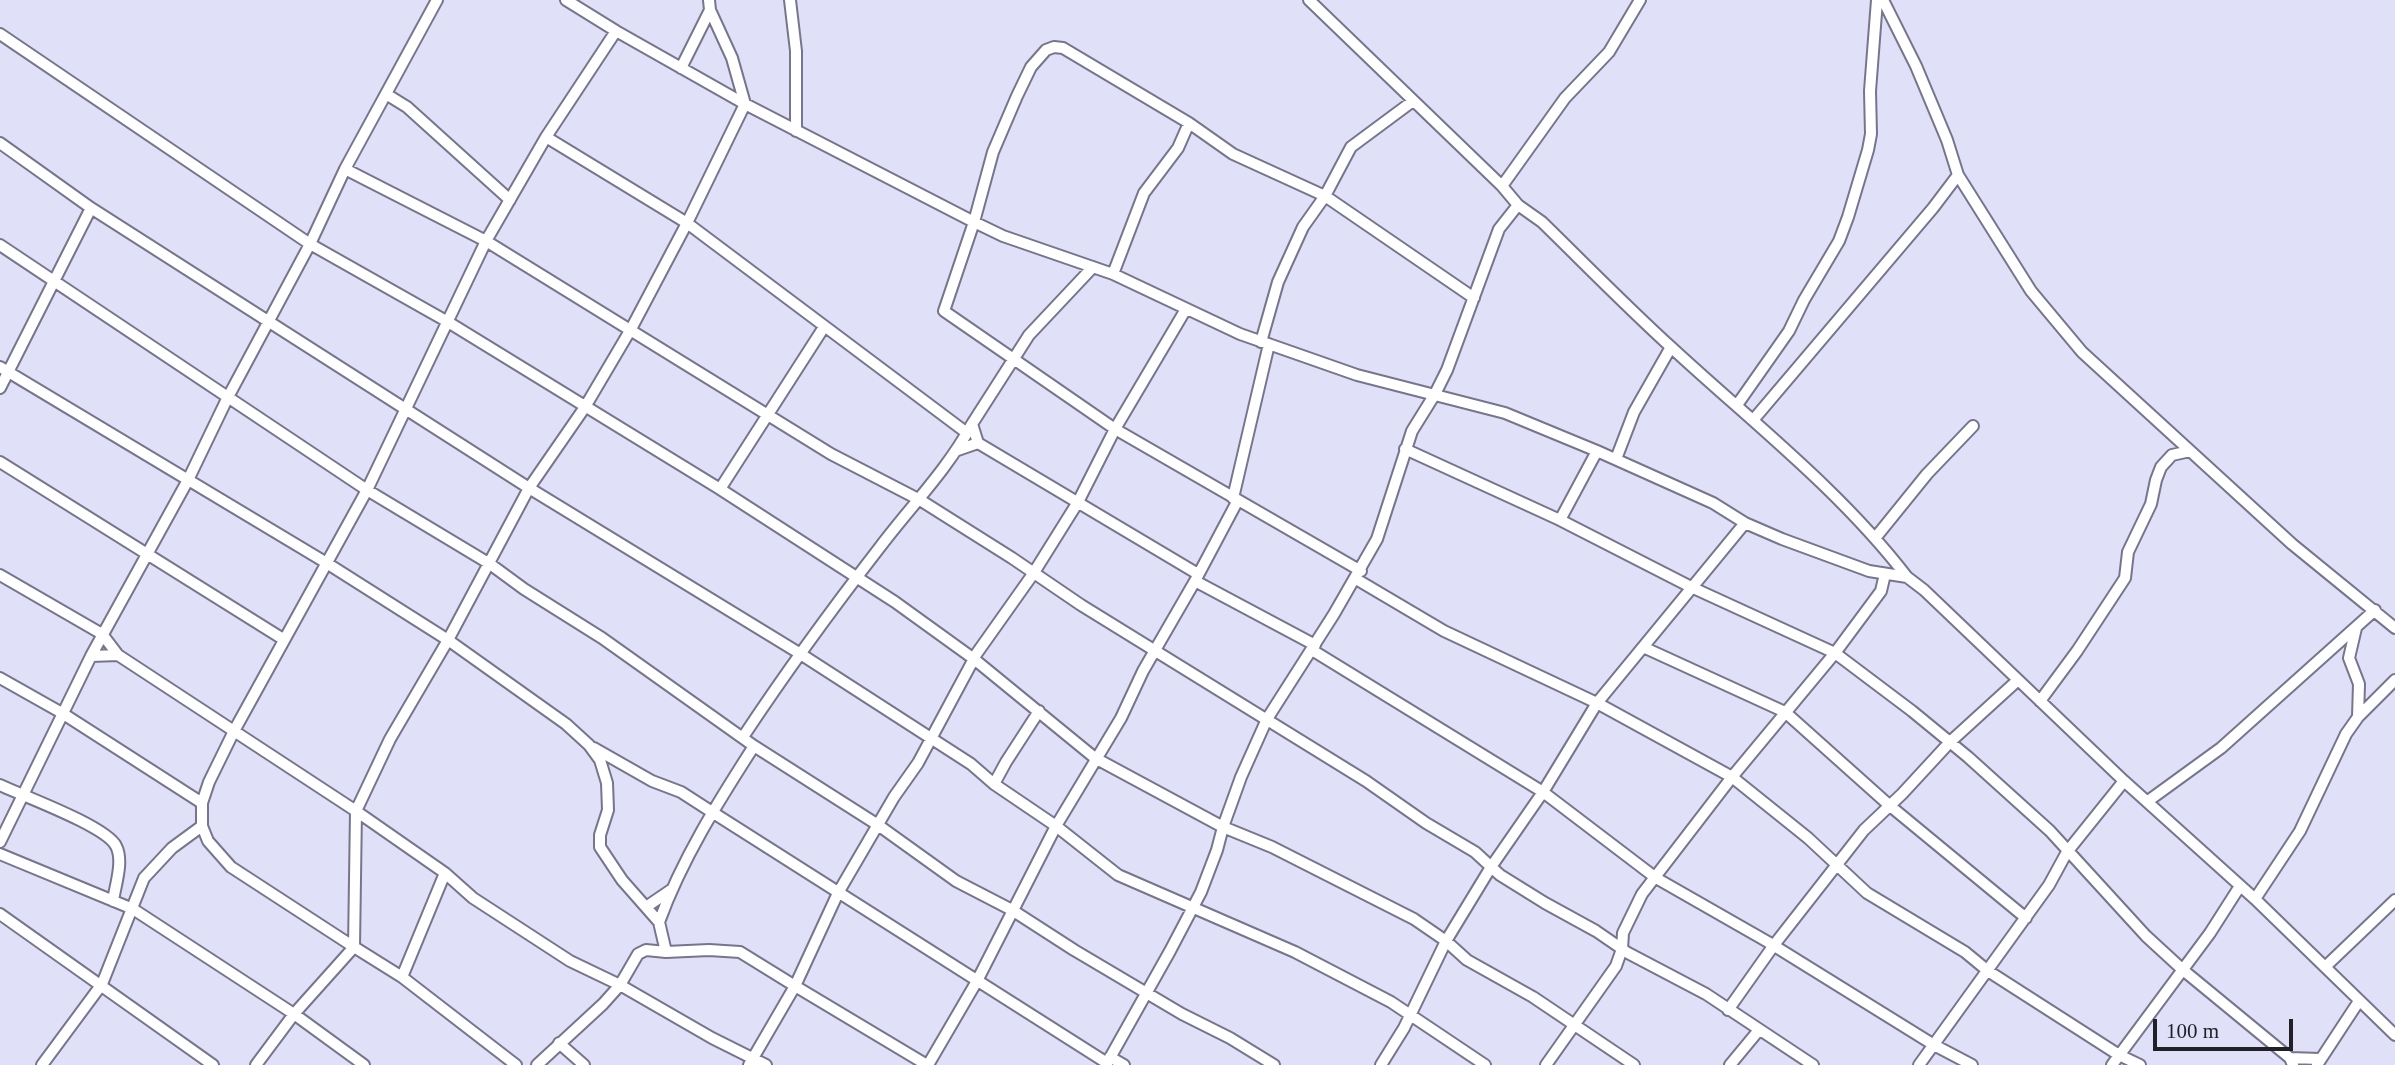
<!DOCTYPE html>
<html>
<head>
<meta charset="utf-8">
<style>
	body { margin:0 }
	#map { position:relative; width:2395px; height:1065px; overflow:hidden; background:#e0e0f8; font-family:"Times New Roman",serif }
	canvas { display:block }
	.scale { position:absolute; left:2153px; top:1019px; width:140px; height:32px; box-sizing:border-box; border:4px solid #212029; border-top:0; padding-left:9px; font-size:21px; line-height:24px; white-space:nowrap; color:#212029; -webkit-text-stroke:5px #e0e0f8; paint-order:stroke }
</style>
</head>
<body>
<div id="map">
<canvas width="2395" height="1065"></canvas>
<div class="scale">100 m</div>
</div>
<script>
const ctx = document.querySelector('canvas').getContext('2d');
ctx.lineJoin = 'round';
function trace(path, color, width, dash) {
  ctx.strokeStyle = color;
  ctx.lineWidth = width;
  ctx.lineCap = dash ? 'butt' : 'round';
  ctx.setLineDash(dash || []);
  ctx.stroke(path);
}
const minor = new Path2D(`
	M566,0L616,31L745,104L974,222L1003,236L1113,274L1240,334L1357,375L1505,413L1597,451L1713,503L1745,523L1782,539L1869,571L1907,577L1924,590L2124,781L2255,899L2395,1035
	M709,0L710,10L732,58L745,104L687,223L631,329L585,407L529,488L448,640L566,724L589,745L600,760L607,783L608,810L600,835V847L622,880L659,922L666,952L709,950L740,952L795,986L749,1065
	M790,0L796,51V131
	M1309,0L1502,186L1518,205L1542,222C1585,264 1627,307 1672,348C1752,422 1840,490 1907,577
	M1883,0L1916,66L1947,140L1958,175L2031,291L2082,352L2292,544L2395,628
	M0,34L310,244L448,322L720,489L895,602L974,659L1095,758L1223,827L1272,847L1414,919L1446,941L1467,960L1533,997L1634,1065
	M681,68L710,10
	M386,94L407,107L510,200
	M546,137L687,223L967,433
	M0,143L91,208L529,488L799,653L971,764L994,784L1056,826L1118,875L1295,952L1391,1002L1485,1065
	M345,169L486,241L831,454L920,500L1012,558L1081,605L1366,781L1426,823L1475,852L1500,875L1545,903L1596,931L1628,953L1706,994L1813,1065
	M1502,186L1565,98L1609,52L1640,0
	M0,245L367,490L490,564L524,589L602,638L754,746L878,825L956,881L1012,910L1074,950L1182,1014L1230,1038L1274,1065
	M1113,274L1144,193L1178,148L1189,123
	M1186,309L1115,429L1361,571
	M1261,342L1278,282L1303,227L1325,196L1351,147L1413,101
	M0,367L325,562L448,640L390,739L356,811L118,655L102,634L0,575
	M0,388L91,208
	M1737,405L1789,331L1804,300L1839,241L1848,217L1868,150L1871,134L1870,91L1877,0
	M1754,419L1933,208L1958,175
	M978,443L972,424L1029,335L1093,267
	M1405,449L1560,520L1691,587L1835,653L1912,711L1968,757L2050,831L2146,936L2183,970L2290,1058L2293,1065
	M958,450L978,443L1198,574
	M1616,459L1634,412L1671,347
	M0,462L283,639
	M720,489L824,327
	M1233,498L1269,344
	M1238,500L1195,581L1315,645
	M1560,520L1597,451
	M1876,537L1927,474L1973,426
	M1356,579L1444,631L1597,703L1732,777L1808,838L1867,893L1965,952L1988,971L2119,1055L2140,1065
	M2356,628L2349,658L2359,684L2358,717
	M1643,647L1785,712L1889,805L2026,918
	M1312,650L1543,792L1656,878L1768,942L1934,1045L1972,1065
	M91,656L118,655
	M0,678L62,713L202,803
	M2040,701L2077,651L2125,578L2128,552L2151,504L2156,480L2161,467L2172,455L2190,451
	M743,737C786,672 832,609 880,547C911,506 947,470 972,424
	M594,748L652,781L681,792L712,812L1107,1063
	M994,784L1006,762L1039,711
	M0,785C23,796 106,826 116,846C124,861 115,886 113,901
	M2148,801L2221,748L2375,610
	M0,842L91,656L188,480L227,399L310,244L345,169L437,0
	M0,854L133,909L294,1014L364,1065
	M2255,899L2300,831L2346,734L2358,717L2395,680
	M646,907L671,890
	M0,914L213,1065
	M659,922C682,859 718,802 754,746
	M354,947L231,867L208,841L202,826V803L209,782L234,731L367,490L486,241L546,137L616,31
	M354,947L356,811L445,873L473,898L570,961L620,985L712,1038L766,1065
	M2325,967L2395,900
	M402,977L445,873
	M1728,1010L1774,945L1864,830L1902,794L1950,742L2018,680
	M559,1043L584,1065
	M1110,1057L1124,1065
	M2290,1058L2320,1059
	M42,1065L102,984L144,878L172,848L202,826
	M256,1065L294,1014L354,947L402,977L516,1065
	M537,1065L603,1004L620,985L638,954L646,950L666,952
	M927,1065L795,986L838,893L894,797L918,763L977,653L1033,574L1078,502L1115,429L944,311L974,222L993,152L1017,96L1031,67L1046,50L1054,47L1063,48L1189,123L1233,154L1325,196L1474,298
	M928,1065L977,981L1056,826L1121,718L1143,671L1195,581
	M1106,1065L1170,951L1201,892L1217,850L1223,827L1241,777L1267,719L1334,614L1377,539L1412,431L1435,394L1447,370L1499,229L1518,205
	M1381,1065L1404,1028L1446,941L1491,867L1543,792L1597,703L1745,523
	M1546,1065L1616,966L1622,949L1623,933L1642,894L1732,777L1835,653L1881,591L1885,574
	M1730,1065L1759,1030
	M1919,1065L2049,885L2067,852L2124,781
	M2112,1065L2210,933L2240,886
	M2317,1065L2359,1001`);
trace(minor, '#76758b', 14);
trace(minor, '#fff', 10);
</script>
</body>
</html>
